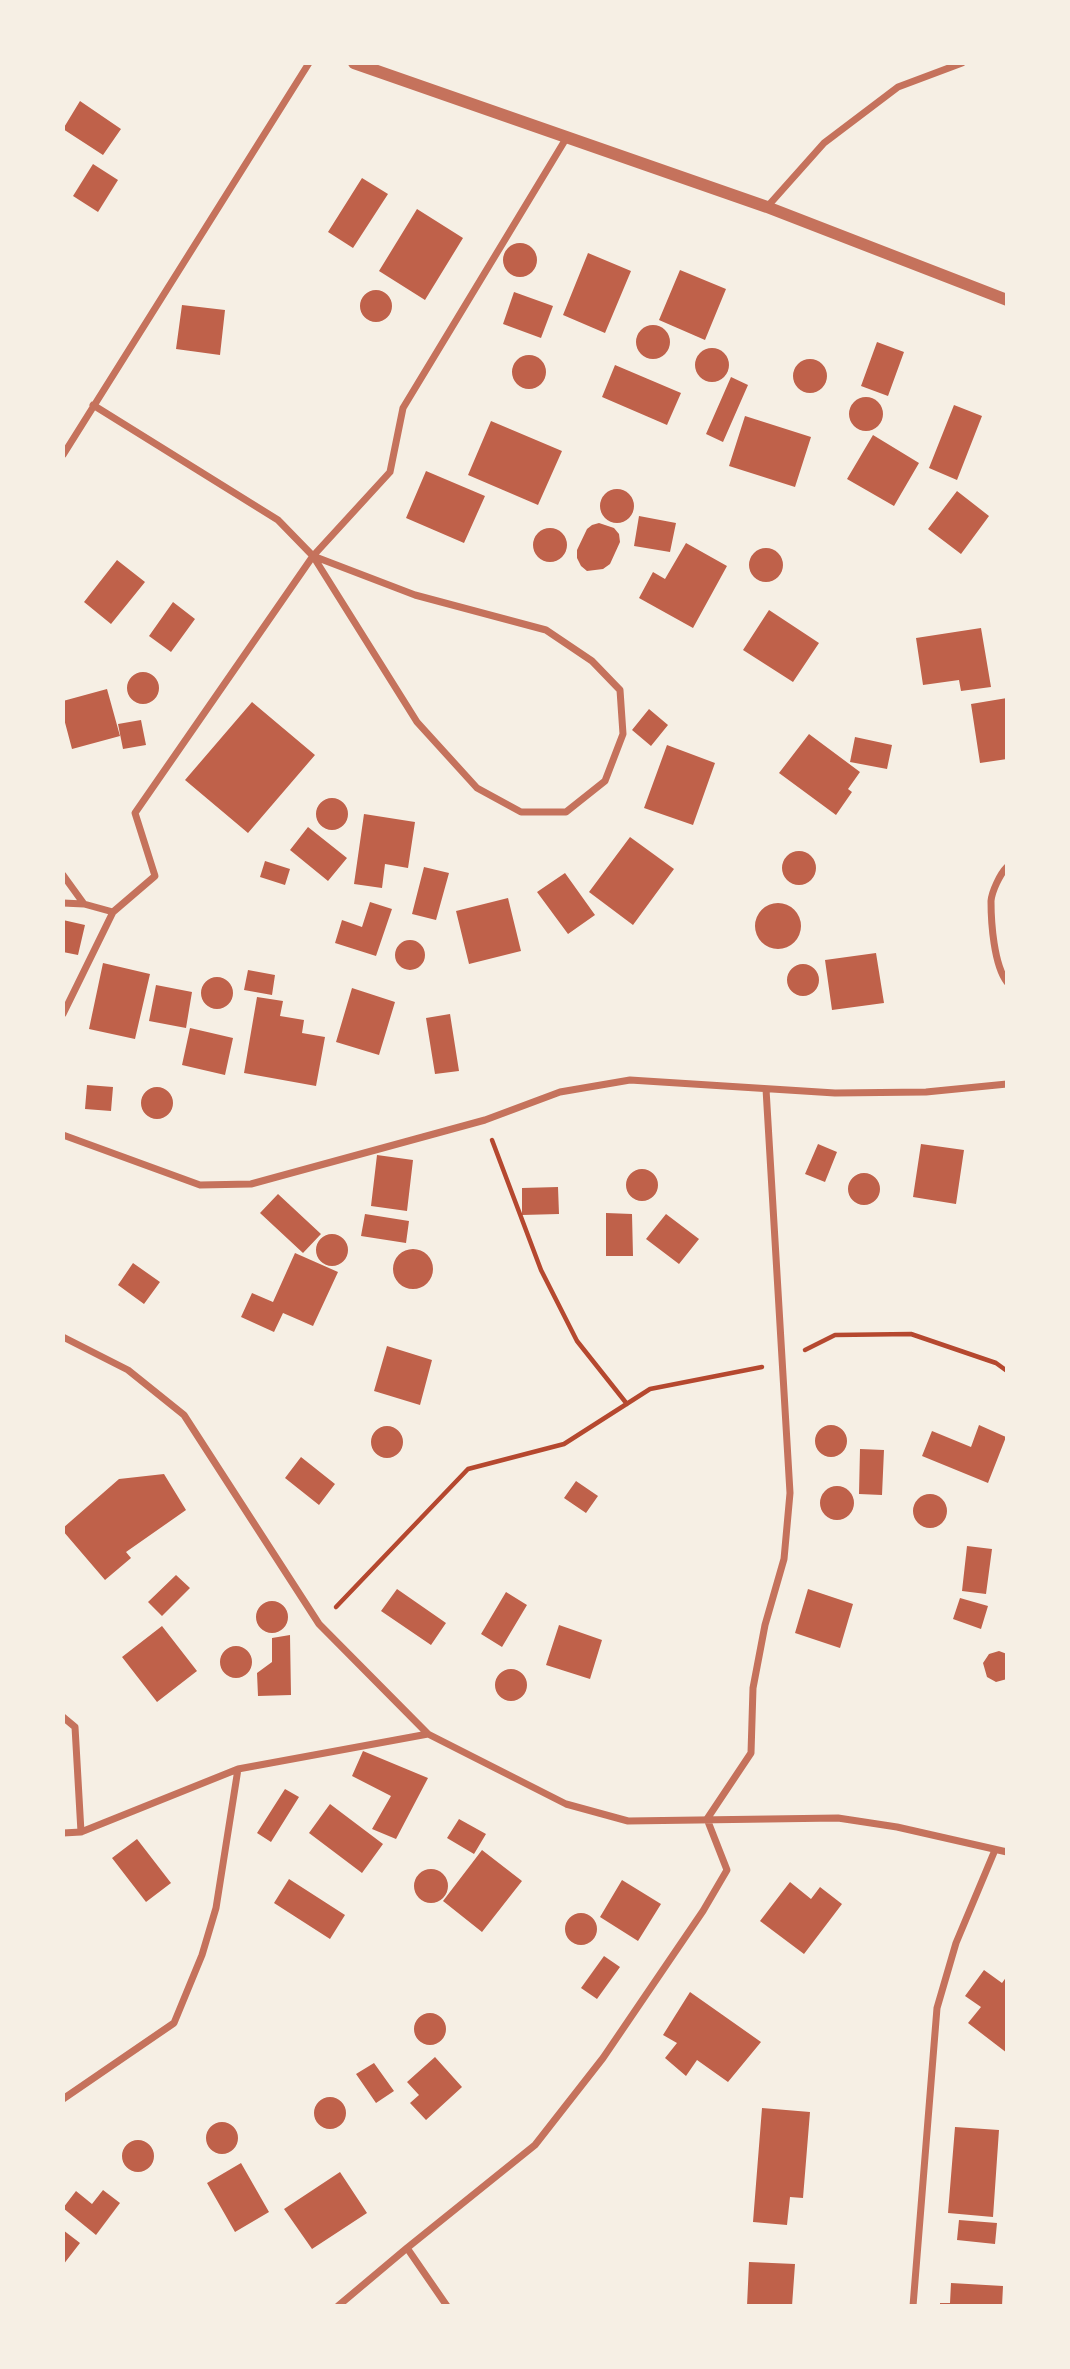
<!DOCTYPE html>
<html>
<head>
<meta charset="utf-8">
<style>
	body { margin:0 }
	#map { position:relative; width:1070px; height:2369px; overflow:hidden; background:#f6efe4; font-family:Ubuntu,sans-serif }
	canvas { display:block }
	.frame { position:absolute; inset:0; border:65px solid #f6efe4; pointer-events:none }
</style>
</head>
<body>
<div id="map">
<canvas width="1070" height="2369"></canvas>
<div class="frame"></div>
</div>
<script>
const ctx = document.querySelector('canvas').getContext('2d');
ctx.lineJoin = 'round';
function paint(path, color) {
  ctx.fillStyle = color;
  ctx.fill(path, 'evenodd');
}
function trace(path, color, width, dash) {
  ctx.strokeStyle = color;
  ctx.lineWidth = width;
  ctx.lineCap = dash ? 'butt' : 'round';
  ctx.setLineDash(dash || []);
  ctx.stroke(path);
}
paint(new Path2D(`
	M80,101L121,129L103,155L63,129Z
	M93,164L118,180L98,212L73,196Z
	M362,178L388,194L353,248L328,232Z
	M417,209L463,238L425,300L379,271Z
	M503 260a17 17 0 1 1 34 0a17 17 0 1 1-34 0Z
	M588,253L631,271L605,333L563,315Z
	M680,270L726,289L705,340L659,320Z
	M360 306a16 16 0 1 1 32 0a16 16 0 1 1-32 0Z
	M514,292L553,306L541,338L503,324Z
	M182,305L225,310L220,355L176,349Z
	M636 342a17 17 0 1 1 34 0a17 17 0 1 1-34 0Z
	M877,342L904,352L888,396L861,386Z
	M695 365a17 17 0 1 1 34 0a17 17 0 1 1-34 0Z
	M512 372a17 17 0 1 1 34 0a17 17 0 1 1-34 0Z
	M793 376a17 17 0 1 1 34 0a17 17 0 1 1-34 0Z
	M615,365L681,393L667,425L602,397Z
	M731,377L748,385L723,442L706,434Z
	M849 414a17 17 0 1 1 34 0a17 17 0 1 1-34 0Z
	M954,405L982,416L957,480L929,468Z
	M745,416L811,437L795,487L729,466Z
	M491,421L562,451L538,505L468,475Z
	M873,435L919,463L894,506L847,479Z
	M426,471L485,496L464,543L406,518Z
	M600 506a17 17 0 1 1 34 0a17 17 0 1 1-34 0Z
	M957,491L989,516L961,554L928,529Z
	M639,516L676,523L670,552L634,546Z
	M599,523L614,528L619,534L620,542L610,564L603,569L587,571L581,566L577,558V550L587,529L592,525Z
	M533 545a17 17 0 1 1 34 0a17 17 0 1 1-34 0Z
	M686,543L727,566L693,628L639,598L653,572L665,579Z
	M749 565a17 17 0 1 1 34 0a17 17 0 1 1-34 0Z
	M117,560L145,582L111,624L84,602Z
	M173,602L195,619L171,652L149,636Z
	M769,610L819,643L793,682L743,650Z
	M981,628L991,687L961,691L959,680L923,685L916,638Z
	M127 688a16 16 0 1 1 32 0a16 16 0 1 1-32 0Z
	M107,689L120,736L72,749L63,715V701Z
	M1007,698V759L980,763L971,704Z
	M252,702L315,755L248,833L185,780Z
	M649,709L668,725L651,746L632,730Z
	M141,720L146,745L123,749L118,724Z
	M809,734L860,772L848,789L852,792L836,815L779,773Z
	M855,737L892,745L887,769L850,762Z
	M667,745L715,763L693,825L644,808Z
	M316 814a16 16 0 1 1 32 0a16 16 0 1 1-32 0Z
	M364,814L415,822L408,868L385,864L382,888L354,884Z
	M308,827L347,858L328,881L290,850Z
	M630,837L674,869L633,925L589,892Z
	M782 868a17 17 0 1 1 34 0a17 17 0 1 1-34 0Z
	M265,861L290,869L285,885L260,877Z
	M424,867L449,873L436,920L412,914Z
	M565,873L595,915L568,934L537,892Z
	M508,898L521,951L469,964L456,911Z
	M370,902L392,909L376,956L335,943L342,920L362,927Z
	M755 926a23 23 0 1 1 46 0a23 23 0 1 1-46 0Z
	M63,920L85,925L78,955L63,952Z
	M395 955a15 15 0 1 1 30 0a15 15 0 1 1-30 0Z
	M876,953L884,1003L832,1010L825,960Z
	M103,963L150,974L135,1039L89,1029Z
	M787 980a16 16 0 1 1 32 0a16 16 0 1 1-32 0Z
	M248,970L275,975L272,995L244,990Z
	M201 993a16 16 0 1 1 32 0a16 16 0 1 1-32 0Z
	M156,985L192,992L186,1028L149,1021Z
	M352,988L395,1002L379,1055L336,1042Z
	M257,997L283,1001L280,1016L304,1020L302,1033L325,1037L316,1086L244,1073Z
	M450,1014L459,1071L435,1074L426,1018Z
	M190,1028L233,1038L225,1075L182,1065Z
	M87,1085L113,1087L111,1111L85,1109Z
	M141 1103a16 16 0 1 1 32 0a16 16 0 1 1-32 0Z
	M818,1144L837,1152L825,1182L805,1174Z
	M921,1144L964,1150L956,1204L913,1197Z
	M377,1155L413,1160L407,1211L371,1206Z
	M626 1185a16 16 0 1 1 32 0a16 16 0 1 1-32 0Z
	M848 1189a16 16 0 1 1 32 0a16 16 0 1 1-32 0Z
	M558,1187L559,1214L522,1215V1188Z
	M278,1194L321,1234L303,1253L260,1213Z
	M606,1213L632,1214L633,1256H606Z
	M365,1214L409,1221L406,1243L361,1236Z
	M666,1214L699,1239L679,1264L646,1239Z
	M316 1250a16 16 0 1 1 32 0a16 16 0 1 1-32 0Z
	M393 1269a20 20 0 1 1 40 0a20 20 0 1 1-40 0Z
	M295,1253L338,1272L313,1326L283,1313L274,1332L241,1317L252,1293L273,1302Z
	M133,1263L160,1282L144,1304L118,1285Z
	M387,1346L432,1360L420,1405L374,1391Z
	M979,1425L1006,1437L988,1483L922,1456L932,1431L971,1447Z
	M815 1441a16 16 0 1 1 32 0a16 16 0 1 1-32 0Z
	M371 1442a16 16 0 1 1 32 0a16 16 0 1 1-32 0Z
	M860,1449L884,1450L882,1495L859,1494Z
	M301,1457L335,1484L319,1505L285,1478Z
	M164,1474L186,1510L126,1552L131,1558L105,1580L63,1531V1528L119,1479Z
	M576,1481L598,1496L586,1513L564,1498Z
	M820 1503a17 17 0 1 1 34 0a17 17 0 1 1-34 0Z
	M913 1511a17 17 0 1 1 34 0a17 17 0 1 1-34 0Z
	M967,1546L992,1549L986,1594L962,1591Z
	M176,1575L190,1588L162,1616L148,1602Z
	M397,1589L446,1623L431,1645L381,1611Z
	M808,1589L853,1604L840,1648L795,1633Z
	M506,1592L527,1605L502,1647L481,1634Z
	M960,1598L988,1606L981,1629L953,1619Z
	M256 1617a16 16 0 1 1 32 0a16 16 0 1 1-32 0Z
	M559,1625L602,1640L590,1679L546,1665Z
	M162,1626L197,1671L157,1702L122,1657Z
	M290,1635L291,1695L258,1696L257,1673L272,1662V1638Z
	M220 1662a16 16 0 1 1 32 0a16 16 0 1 1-32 0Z
	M999,1651L1007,1654V1679L996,1682L987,1677L983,1663L989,1654Z
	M495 1685a16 16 0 1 1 32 0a16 16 0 1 1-32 0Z
	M363,1751L428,1778L396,1839L372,1829L391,1796L352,1776Z
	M285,1789L299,1797L271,1842L257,1833Z
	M330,1804L383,1844L362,1873L309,1833Z
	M459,1819L486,1834L474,1854L447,1838Z
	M137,1839L171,1883L146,1902L112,1858Z
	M482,1850L522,1881L482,1932L443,1901Z
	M414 1886a17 17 0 1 1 34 0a17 17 0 1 1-34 0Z
	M289,1879L345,1915L330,1939L274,1903Z
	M622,1880L661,1904L638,1941L600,1917Z
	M790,1882L811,1899L820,1887L842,1904L804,1954L760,1921Z
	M565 1929a16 16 0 1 1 32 0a16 16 0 1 1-32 0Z
	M604,1956L620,1967L597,1999L581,1988Z
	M984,1970L1002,1983L1007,1976V2053L968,2023L981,2007L965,1996Z
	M690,1992L761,2042L728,2082L697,2060L686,2076L665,2058L677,2043L663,2035Z
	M414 2029a16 16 0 1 1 32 0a16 16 0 1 1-32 0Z
	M435,2057L462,2087L426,2120L410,2103L419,2095L407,2082Z
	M374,2063L394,2091L376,2103L356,2074Z
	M314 2113a16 16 0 1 1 32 0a16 16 0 1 1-32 0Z
	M762,2108L810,2112L803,2198L790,2197L787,2225L753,2222Z
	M206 2138a16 16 0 1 1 32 0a16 16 0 1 1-32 0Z
	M955,2127L999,2130L993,2217L948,2213Z
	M122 2156a16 16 0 1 1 32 0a16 16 0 1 1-32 0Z
	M241,2163L269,2212L235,2232L207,2183Z
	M340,2172L367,2213L312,2249L284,2209Z
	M103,2190L120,2203L96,2235L63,2208L76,2191L92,2204Z
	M959,2220L997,2223L995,2244L957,2240Z
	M63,2230L80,2243L63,2265Z
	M749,2262L795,2264L792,2306H747Z
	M951,2283L1003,2286L1002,2306H940V2303H950Z`), '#bf614a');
trace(new Path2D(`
	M492,1140L541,1270L577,1341L627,1404
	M805,1350L835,1335L911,1334L996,1363L1007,1371
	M336,1607L468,1469L564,1444L650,1389L762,1367`), '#b5482f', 4.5);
trace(new Path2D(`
	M767,207L824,143L898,87L962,63
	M93,405L278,520L313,556L417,722L477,788L521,812H566L605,781L623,734L620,690L592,661L546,630L415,595L313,556
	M63,455L309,63
	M1007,867C1000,874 992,891 991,901C991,923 994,965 1007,982
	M63,875L84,904L113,912
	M63,903L84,904
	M63,1014L113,912L155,876L135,813L313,556L390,472L403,408L567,137
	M63,1135L200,1185L251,1184L485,1120L560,1092L630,1080L835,1093L926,1092L1007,1084
	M63,1337L128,1370L184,1415L319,1624L428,1734L566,1804L628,1821L838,1818L897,1827L1007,1852
	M63,1717L75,1727L81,1832
	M63,1833L81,1832L238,1769
	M63,2099L174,2023L202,1955L216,1908L238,1769L428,1734
	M338,2306L407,2248
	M447,2306L407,2248L535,2145L603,2058L703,1911L727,1870L707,1819L751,1753L753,1688L765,1625L784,1559L790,1493L766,1089
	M913,2306L937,2008L956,1943L995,1850`), '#c5725c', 7);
trace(new Path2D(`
	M354,63L767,207L1007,300`), '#c5725c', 12);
</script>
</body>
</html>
